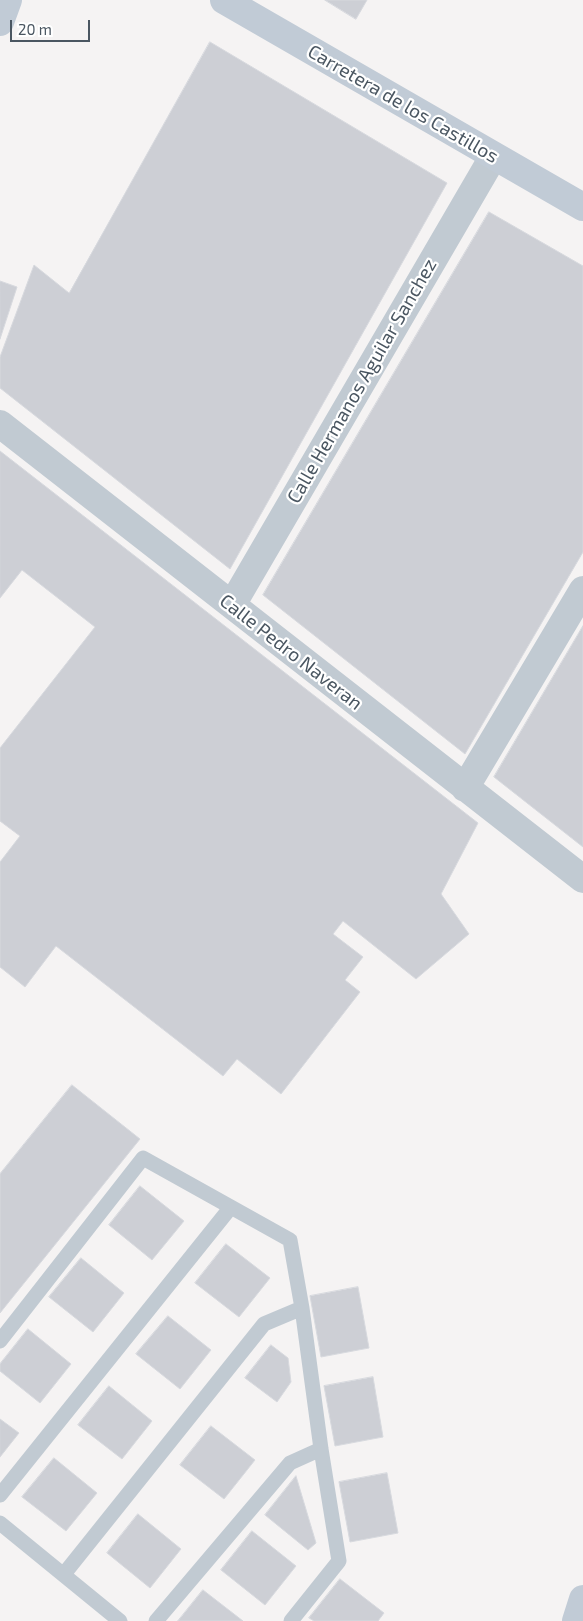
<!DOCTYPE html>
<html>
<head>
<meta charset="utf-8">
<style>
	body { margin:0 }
	#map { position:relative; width:583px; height:1621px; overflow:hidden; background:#f5f3f3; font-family:"Exo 2",sans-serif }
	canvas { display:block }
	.scale { position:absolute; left:10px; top:20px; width:80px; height:22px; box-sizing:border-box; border:2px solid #4a5661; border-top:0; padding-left:6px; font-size:15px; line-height:18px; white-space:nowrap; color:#4a5661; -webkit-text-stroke:4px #fff; paint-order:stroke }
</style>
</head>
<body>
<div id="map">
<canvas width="583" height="1621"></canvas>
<div class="scale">20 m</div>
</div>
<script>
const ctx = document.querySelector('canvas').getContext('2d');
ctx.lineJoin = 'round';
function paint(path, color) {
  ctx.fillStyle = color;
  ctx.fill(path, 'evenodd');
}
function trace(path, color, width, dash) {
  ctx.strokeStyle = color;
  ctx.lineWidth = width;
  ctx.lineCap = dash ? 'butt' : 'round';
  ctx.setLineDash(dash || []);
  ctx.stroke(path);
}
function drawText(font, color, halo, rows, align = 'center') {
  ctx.font = font + ' "Exo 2",sans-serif';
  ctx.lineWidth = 4.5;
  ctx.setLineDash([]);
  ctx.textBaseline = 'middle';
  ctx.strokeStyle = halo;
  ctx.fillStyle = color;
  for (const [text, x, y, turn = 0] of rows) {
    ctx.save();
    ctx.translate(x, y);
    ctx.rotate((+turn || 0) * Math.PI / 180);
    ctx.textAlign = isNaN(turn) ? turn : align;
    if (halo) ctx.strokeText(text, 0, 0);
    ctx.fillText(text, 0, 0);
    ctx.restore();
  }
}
const building = new Path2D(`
	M325,0H367L356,19Z
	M210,42L447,183L230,569L0,388V357L34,265L69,293Z
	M489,212L583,266V552L465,754L263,595Z
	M0,281L17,287L0,339Z
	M0,451L478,823L441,894L469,934L416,979L343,921L333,934L363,957L345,980L360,992L281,1094L237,1059L223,1076L56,946L25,987L0,967V862L20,836L0,821V748L95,627L22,570L0,598Z
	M583,626V847L494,777Z
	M72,1085L140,1139L0,1313V1174Z
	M140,1186L184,1221L152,1260L109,1225Z
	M226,1244L270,1278L239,1317L195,1283Z
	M81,1258L124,1293L93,1332L49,1297Z
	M358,1287L369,1348L321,1357L310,1296Z
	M168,1316L211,1350L180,1389L136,1354Z
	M28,1329L71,1364L40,1403L0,1371V1364Z
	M271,1345L288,1358L291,1382L277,1402L245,1378Z
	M373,1377L383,1437L335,1446L324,1386Z
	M109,1386L152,1421L122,1459L78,1425Z
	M0,1419L19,1433L0,1457Z
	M211,1426L255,1460L224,1499L180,1465Z
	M54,1458L97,1493L66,1531L22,1497Z
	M387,1473L398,1533L350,1542L339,1482Z
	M296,1476L316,1543L308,1550L265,1515Z
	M138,1514L181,1549L150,1588L107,1553Z
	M252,1531L296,1566L265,1605L221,1570Z
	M340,1579L384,1613L378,1621H314L309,1618Z
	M203,1590L243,1621H178Z`);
paint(building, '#cdcfd5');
trace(building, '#d7d9de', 1);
trace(new Path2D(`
	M0,1341L143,1158L290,1240L302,1308L321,1449L339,1561L291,1621
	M0,1495L231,1207
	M0,1523L120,1621
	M64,1574L264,1324L302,1308
	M156,1621L290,1463L321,1449`), '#c1cad2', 15);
trace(new Path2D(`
	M0,424L583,879
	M232,605L493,157
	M465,788L583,590`), '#c1cad2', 28);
trace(new Path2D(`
	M224,0L583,207
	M0,22L8,0
	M576,1621L583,1599`), '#c1cbd6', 28);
drawText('19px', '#4a5661', '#fff', [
	["Carretera de los Castillos",403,104,30],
	["Calle Hermanos Aguilar Sanchez",362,381,-60],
	["Calle Pedro Naveran",291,652,38]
]);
</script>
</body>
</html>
